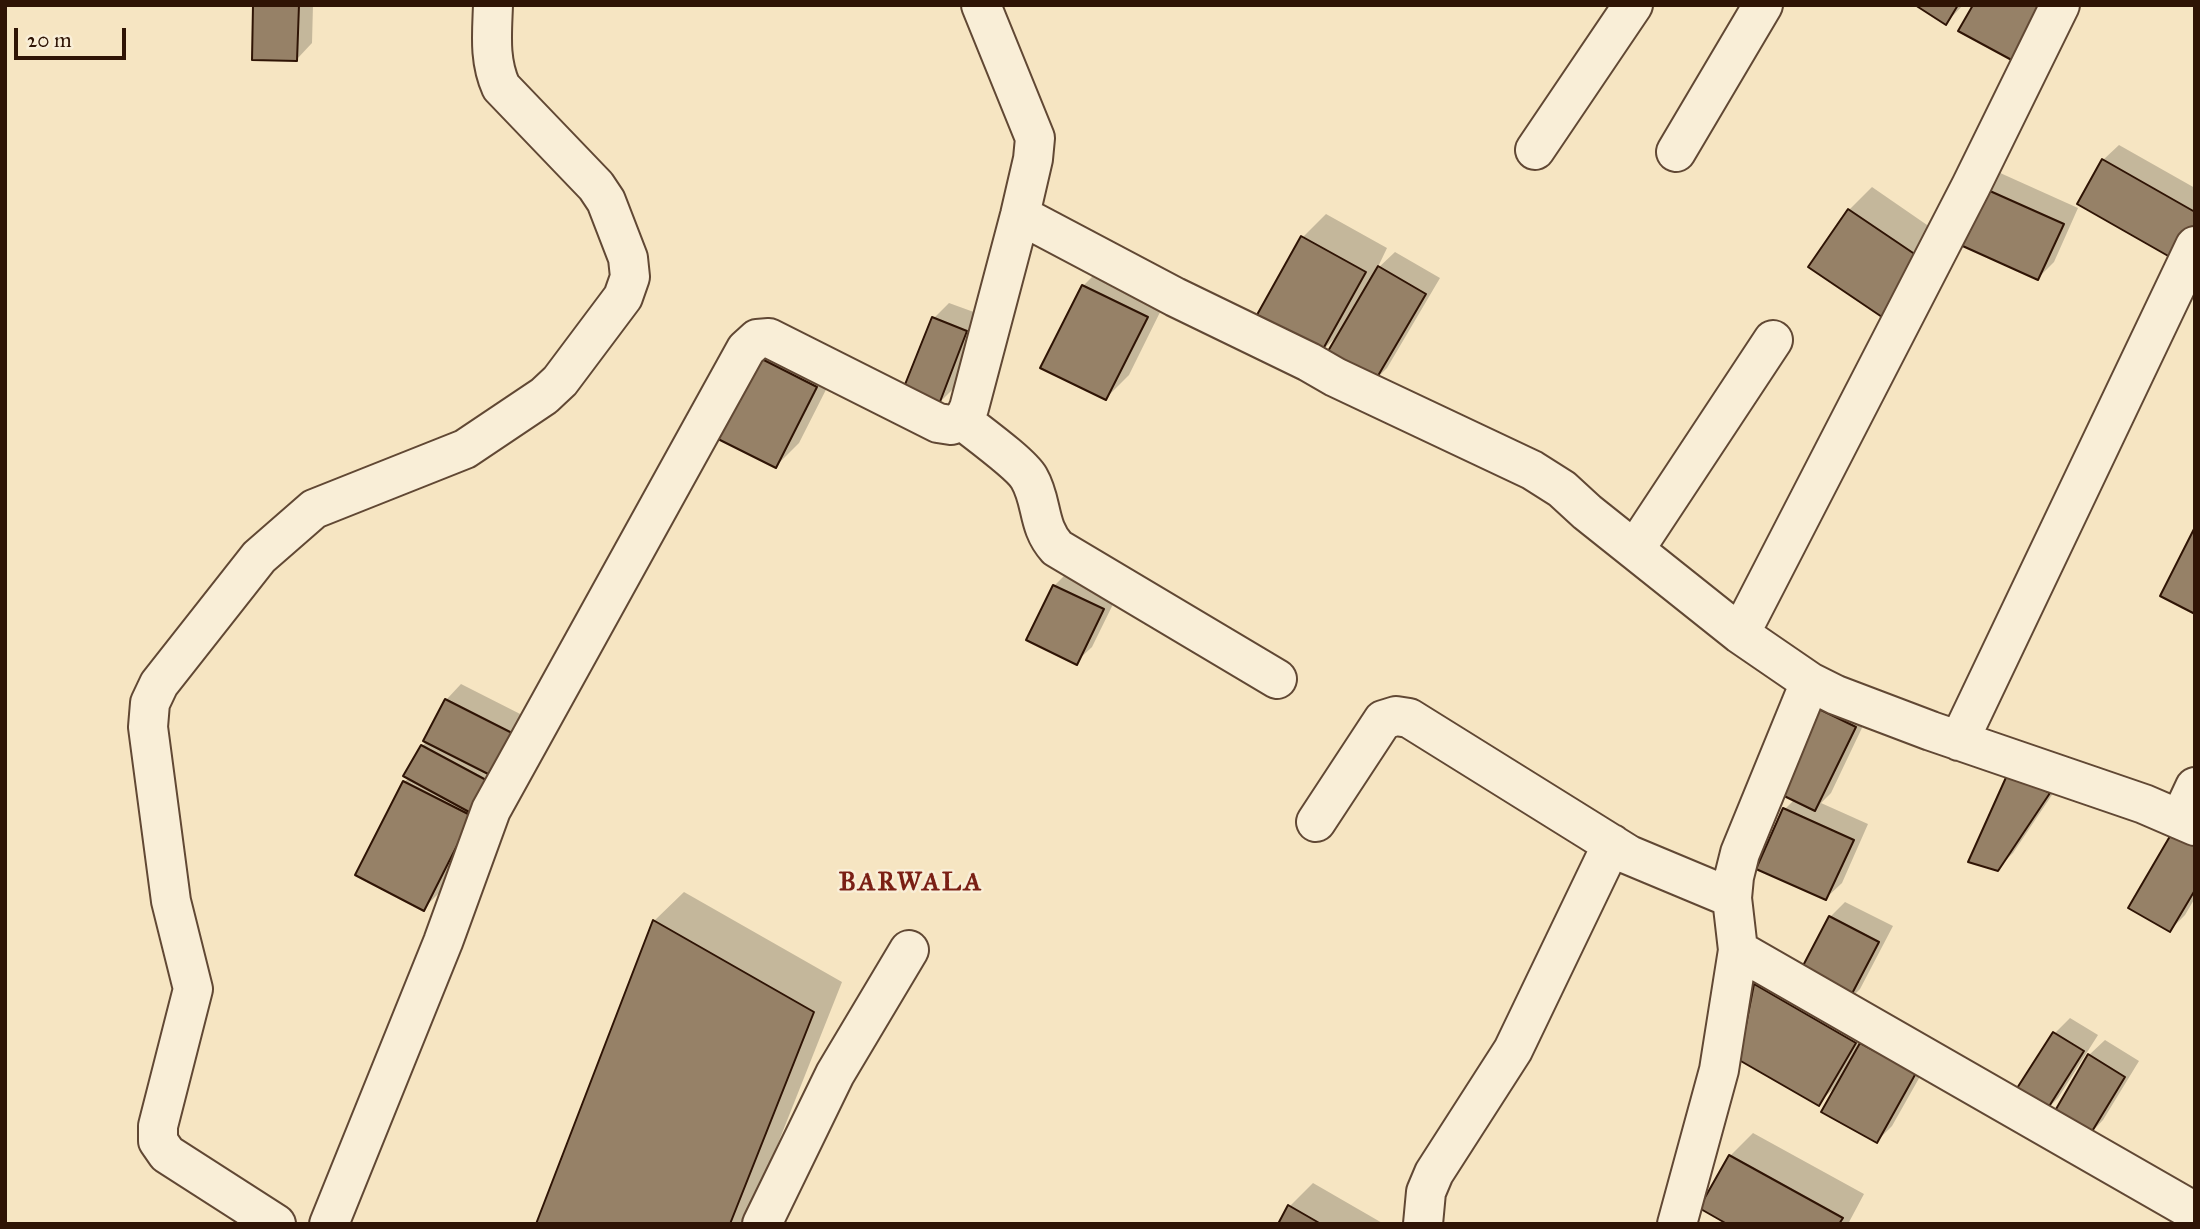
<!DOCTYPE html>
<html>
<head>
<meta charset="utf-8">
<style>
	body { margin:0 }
	#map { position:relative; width:2200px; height:1229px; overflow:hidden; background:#f6e5c2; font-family:"IM FELL Great Primer",serif }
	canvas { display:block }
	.frame { position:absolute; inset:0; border:7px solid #2f1405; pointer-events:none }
	.scale { position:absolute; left:14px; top:28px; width:112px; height:32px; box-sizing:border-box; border:4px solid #2f1405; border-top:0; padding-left:9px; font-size:21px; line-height:24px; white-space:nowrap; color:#2f1405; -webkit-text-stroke:5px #f9eed7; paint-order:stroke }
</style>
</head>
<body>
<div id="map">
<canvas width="2200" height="1229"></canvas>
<div class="frame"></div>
<div class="scale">20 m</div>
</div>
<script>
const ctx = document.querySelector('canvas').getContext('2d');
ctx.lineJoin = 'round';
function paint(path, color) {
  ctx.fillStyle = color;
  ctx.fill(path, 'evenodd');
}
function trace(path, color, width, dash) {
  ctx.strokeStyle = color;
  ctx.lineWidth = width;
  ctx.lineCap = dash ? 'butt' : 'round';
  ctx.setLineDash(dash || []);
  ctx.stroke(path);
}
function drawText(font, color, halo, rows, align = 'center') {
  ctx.font = font + ' "IM FELL Great Primer",serif';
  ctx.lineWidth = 5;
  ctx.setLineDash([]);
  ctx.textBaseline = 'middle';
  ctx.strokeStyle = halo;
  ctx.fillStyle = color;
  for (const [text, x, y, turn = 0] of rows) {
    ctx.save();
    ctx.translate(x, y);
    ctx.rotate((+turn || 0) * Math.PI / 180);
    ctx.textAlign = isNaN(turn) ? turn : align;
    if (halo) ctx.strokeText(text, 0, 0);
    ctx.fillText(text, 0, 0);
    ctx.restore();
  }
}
paint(new Path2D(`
	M255,5H313L312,43L297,59Z
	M1919,5H1963L1946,23Z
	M2119,145L2195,188V238L2103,160Z
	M1998,172L2078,208L2054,262L2038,278L1958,242Z
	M1872,187L1943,236L1882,315L1849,210Z
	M1326,214L1387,248L1377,269L1395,252L1440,278L1387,368L1371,384L1338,335L1317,356L1255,321L1303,237Z
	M1106,263L1169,294L1129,375L1106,398L1083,286Z
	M949,303L982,315L953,389L937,405L934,318Z
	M757,357L839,364L799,443L776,466Z
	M1070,570L1118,594L1092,647L1076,662L1054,586Z
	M461,684L532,720L446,886L423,909L404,782L409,778L422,746L427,741L446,700Z
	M1836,695L1870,711L1831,793L1821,803L1868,824L1842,883L1826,898L1785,809L1795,799L1820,710Z
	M2010,774L2064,777L2013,853L1997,869Z
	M2195,819V898L2185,915L2170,930Z
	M684,892L842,982L746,1224H538L654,921Z
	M1845,902L1893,926L1860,989L1847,1002L1931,1057L1892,1126L1877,1141L1837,1085L1818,1104L1741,1060L1756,985L1779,962L1800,974L1830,917Z
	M2070,1018L2098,1035L2058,1098L2043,1113L2055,1033Z
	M2105,1040L2139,1061L2103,1120L2088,1136L2089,1055Z
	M1753,1133L1864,1194L1848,1224H1731L1730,1156Z
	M1313,1183L1384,1224H1280L1290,1206Z`), '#0003');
const building = new Path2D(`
	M253,5H299L297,61L252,60Z
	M1915,5H1958L1946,25Z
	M1973,5H2052L2019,64L1958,31Z
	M2102,159L2195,212V230L2177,261L2077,204Z
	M1981,187L2064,224L2038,280L1956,243Z
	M1848,209L1922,259L1882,317L1808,267Z
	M1301,236L1366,272L1318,358L1253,322Z
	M1378,266L1426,294L1372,386L1324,358Z
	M1082,285L1148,317L1106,400L1040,368Z
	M932,317L967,331L938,407L902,392Z
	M756,356L817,387L776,468L714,437Z
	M2195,527V614L2160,596Z
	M1053,585L1104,609L1077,665L1026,640Z
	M445,699L518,736L496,778L423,741Z
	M1819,709L1856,727L1815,811L1778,793Z
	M421,745L488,781L471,813L403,776Z
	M2008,773L2050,793L1998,871L1968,862Z
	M403,781L472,816L424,911L355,875Z
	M1783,808L1854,840L1826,900L1756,869Z
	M2173,831L2195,844V890L2170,932L2128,908Z
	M1829,916L1879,942L1845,1007L1795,981Z
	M653,920L814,1012L730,1224H536Z
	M1754,984L1856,1043L1819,1106L1739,1060Z
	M2053,1032L2084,1051L2043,1116L2012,1096Z
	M1860,1043L1916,1073L1877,1143L1821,1112Z
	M2088,1054L2125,1077L2088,1138L2052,1116Z
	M1729,1155L1843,1218L1839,1224H1727L1699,1208Z
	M1288,1205L1321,1224H1278Z`);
paint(building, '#968167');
trace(building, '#2f1405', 2);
const minor = new Path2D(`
	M1535,150L1633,5
	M1676,152L1763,5
	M1020,215L1175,297L1309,362L1335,377L1532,470L1562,489L1587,512L1740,634L1810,682L1836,695L1931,731L2144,804L2195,826
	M963,421C978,433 1021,464 1029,478C1043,502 1037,526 1057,548L1277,679
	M1635,549L1773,340
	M1740,634L1971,186L2060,5
	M1959,741L2195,246
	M2180,819L2195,787
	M1316,822L1383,720L1396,716L1409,718L1629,855L1732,898
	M1738,950L2195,1212
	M276,1224L167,1154L158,1141V1126L193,989L171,901L148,727L150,703L159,684L259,557L314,509L465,449L544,396L560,381L623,297L630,277L628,258L606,201L596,186L501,87C489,60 492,34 493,5
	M329,1224L443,942L491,810L746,349L757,339L769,338L938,423L951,425L963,421L969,408L1020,215L1033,159L1035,138L981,5
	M762,1224L835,1074L909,950
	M1423,1224L1426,1192L1434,1173L1513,1050L1612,844
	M1677,1224L1719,1070L1738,950L1732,898L1734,877L1740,853L1810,682`);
trace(minor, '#614834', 42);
trace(minor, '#f9eed7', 38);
ctx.letterSpacing = '2px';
drawText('bold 26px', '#7a1f14', '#f9eed7', [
	["BARWALA",911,884]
]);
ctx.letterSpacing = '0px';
</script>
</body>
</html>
